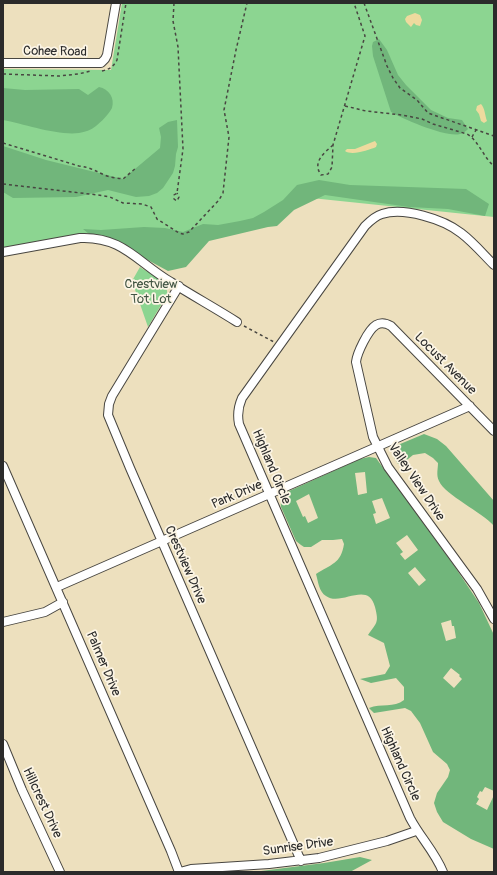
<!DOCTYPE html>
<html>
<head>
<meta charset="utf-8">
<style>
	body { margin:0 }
	#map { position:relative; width:497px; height:875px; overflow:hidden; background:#ede0be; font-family:Pangolin,sans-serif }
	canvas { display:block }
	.frame { position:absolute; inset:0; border:4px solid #2b2b2b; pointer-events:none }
</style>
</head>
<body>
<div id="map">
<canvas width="497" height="875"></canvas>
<div class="frame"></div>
</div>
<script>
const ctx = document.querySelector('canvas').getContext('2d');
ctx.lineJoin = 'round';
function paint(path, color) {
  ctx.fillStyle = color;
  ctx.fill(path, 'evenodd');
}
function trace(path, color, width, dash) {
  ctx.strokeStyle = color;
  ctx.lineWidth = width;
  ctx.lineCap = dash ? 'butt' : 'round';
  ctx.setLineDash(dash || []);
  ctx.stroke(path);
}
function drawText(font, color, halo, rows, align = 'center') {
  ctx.font = font + ' Pangolin,sans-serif';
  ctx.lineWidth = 3.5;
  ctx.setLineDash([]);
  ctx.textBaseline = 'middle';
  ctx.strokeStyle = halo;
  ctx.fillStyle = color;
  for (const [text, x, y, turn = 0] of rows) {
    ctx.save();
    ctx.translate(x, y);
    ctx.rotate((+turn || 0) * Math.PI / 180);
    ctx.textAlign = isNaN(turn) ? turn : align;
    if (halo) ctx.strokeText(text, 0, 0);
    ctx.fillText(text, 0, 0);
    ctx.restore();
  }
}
paint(new Path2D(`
	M122,3H494V217L292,196L274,217L137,252L89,233L3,248V69L111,70Z
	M140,267C149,273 170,283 167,295L148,327L132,281Z`), '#8cd591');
paint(new Path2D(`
	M379,39L387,50L398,75L406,85L431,110L448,118L462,120L468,129C466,131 462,134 460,134C447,138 403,119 391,112L373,56L372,46L373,42Z
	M99,87C109,89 115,98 112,108C109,114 101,122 96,126C91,130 85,132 79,133C59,136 24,124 3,120V88L25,90L79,89L88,95Z
	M177,120L178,147L176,154L175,166L173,173L163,188L157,193L149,196L136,197L108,190L76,197L13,198L3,192V146L46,160L123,179L160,148L161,137L159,128L168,122Z
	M319,180L350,185L466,189L489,204L485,216L448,209L409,207L325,195L294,210L277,226L268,227L209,241L186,267L168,271L109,239L89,234L83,229L101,230L144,227L165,228L183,232L203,224L218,225L240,221L253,218L264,212L283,200L297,185Z
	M424,434L437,439L446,446L494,501V526C482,512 445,495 439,481C436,475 438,469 438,463L433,458L425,453L413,455L403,463L398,464L392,454L393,447Z
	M369,457L376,458L455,567L479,603L494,635V791L485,787L482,792L480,791L477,797L479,799L476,804L487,810L494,795V849L471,839L443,822L437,812L434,803L437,793L448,777L450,770L447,764L433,752L420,723L411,711L405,708L374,713L369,708C381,703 394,708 404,700V687L396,678L371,683L360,679L385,674L390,666L384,643L368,635C377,622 379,623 375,607C368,580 341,607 326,596C319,592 318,581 316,574C331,564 341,564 344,544L342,539L333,540H322L311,547H304L301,545L296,541L281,507C280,500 283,496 289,491L360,459ZM365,472L367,493L358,495L355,473ZM309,494L318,518L308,523L305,516L303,517L296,501ZM382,498L390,518L376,524L373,514L376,513L372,501ZM407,535L418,550L405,560L400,554L403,552L396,543ZM415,567L426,580L419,586L408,573ZM451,620L452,626H454L456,638L446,641L441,623ZM451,668L460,675L459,676L462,679L454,688L443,678Z
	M360,857L372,860L350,872H253L324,863Z`), '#71b67b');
paint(new Path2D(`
	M415,13L420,15L422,20L420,26L416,25L414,23L411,27L406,22L405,19L407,16Z
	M481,104C485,108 485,116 487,121L484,123L481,121L479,114L476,110L477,106Z
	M375,141L377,144L376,147C369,150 352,156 345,151L347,149H355Z`), '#eeda9e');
const minor = new Path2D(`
	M3,63H101L105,59L107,55L116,3
	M3,252L80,238C123,236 138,263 171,282C193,296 215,308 237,322
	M179,286L112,396L109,404L108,415L130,468L301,861
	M494,431L391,326C386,323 381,322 376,325C368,330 357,353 356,362L373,437L388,467L477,589L494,619
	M3,466L171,851L179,872
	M57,587L470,406
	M3,622L45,612L63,602
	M3,744L22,790L60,872
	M180,872L191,869L269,864L319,858L387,841L416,831
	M443,872C435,852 420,837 410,818L239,424C237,414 238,407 242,398L365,226C370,221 375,216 382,214C404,207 443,219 461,233C473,242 483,254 494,265`);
trace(minor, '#484641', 10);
trace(new Path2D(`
	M174,3L173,21L178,47L183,149L177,193L174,195V199L177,201L179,197L177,193
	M364,3L387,66L393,78L400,88L417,100L428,113L494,136
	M102,71C110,69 113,67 117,60L126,3
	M3,74L59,76L78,74L91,71
	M345,106L366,111L402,115L422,119L433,124L467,134C479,141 483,157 494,166
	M472,137L476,130
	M3,143L79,166C90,167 97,172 107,176C112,178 118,178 123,179L136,168
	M333,145C324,153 312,162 321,175L328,174L332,167L333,145L365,36L354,3
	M3,184L98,195L110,197L123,203L142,204L151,207L157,219L179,233L183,234L189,232L219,200L223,193L229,137L224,110L236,50L247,3
	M244,326L274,342`), '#484641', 1.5, [3, 3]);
trace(minor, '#fff', 8);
drawText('13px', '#2b2b2b', '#fcf5e5', [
	["Cohee Road",55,52,1],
	["Locust Avenue",445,364,45],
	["Highland Circle",271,467,67],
	["Valley View Drive",416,482,56],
	["Park Drive",237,495,-23],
	["Crestview Drive",185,565,66],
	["Palmer Drive",103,664,67],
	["Highland Circle",400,764,66],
	["Hillcrest Drive",42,803,65],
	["Sunrise Drive",298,847,-8]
]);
drawText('13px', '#435644', '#fcf5e5', [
	["Crestview",151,285],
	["Tot Lot",151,300]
]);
</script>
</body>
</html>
